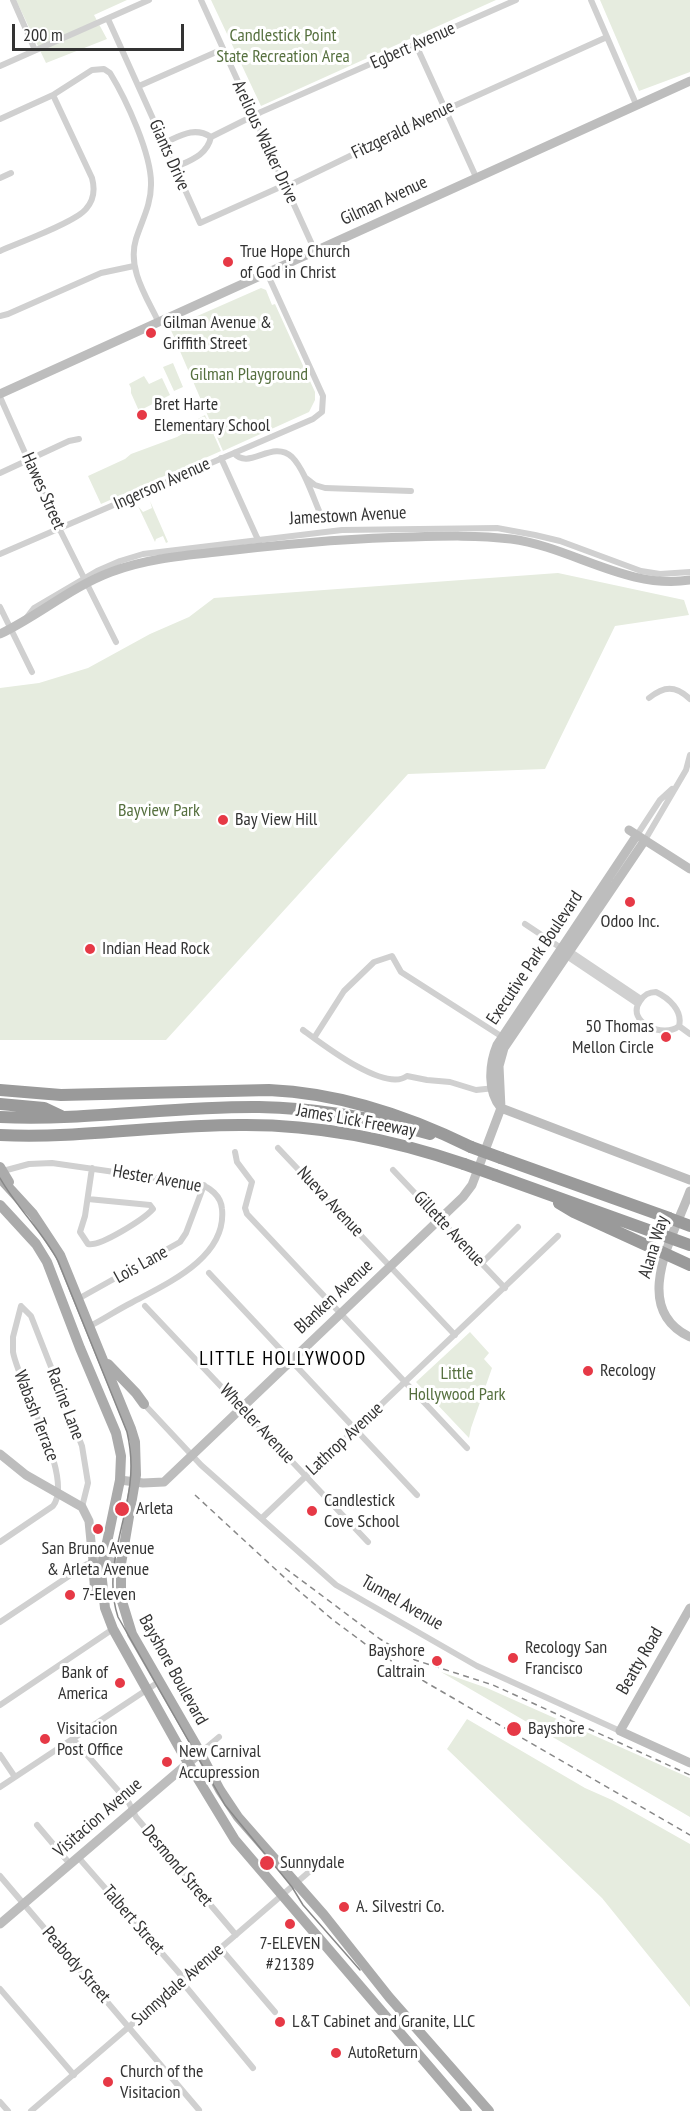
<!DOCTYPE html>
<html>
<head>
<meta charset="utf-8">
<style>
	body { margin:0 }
	#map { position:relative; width:690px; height:2111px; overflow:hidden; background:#fff; font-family:"PT Sans Narrow",sans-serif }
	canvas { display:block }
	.scale { position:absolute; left:12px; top:24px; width:172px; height:27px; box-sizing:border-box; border:3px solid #333; border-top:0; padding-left:8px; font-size:18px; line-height:21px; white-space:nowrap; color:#333; -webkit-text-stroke:4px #fff; paint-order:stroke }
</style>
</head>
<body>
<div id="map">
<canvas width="690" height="2111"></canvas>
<div class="scale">200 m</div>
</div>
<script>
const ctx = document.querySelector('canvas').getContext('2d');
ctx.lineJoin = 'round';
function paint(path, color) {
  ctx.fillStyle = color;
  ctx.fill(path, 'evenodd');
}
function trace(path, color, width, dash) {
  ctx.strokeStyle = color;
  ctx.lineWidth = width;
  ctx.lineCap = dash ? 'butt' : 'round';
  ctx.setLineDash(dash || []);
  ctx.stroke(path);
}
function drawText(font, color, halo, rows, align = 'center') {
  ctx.font = font + ' "PT Sans Narrow",sans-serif';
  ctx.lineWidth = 6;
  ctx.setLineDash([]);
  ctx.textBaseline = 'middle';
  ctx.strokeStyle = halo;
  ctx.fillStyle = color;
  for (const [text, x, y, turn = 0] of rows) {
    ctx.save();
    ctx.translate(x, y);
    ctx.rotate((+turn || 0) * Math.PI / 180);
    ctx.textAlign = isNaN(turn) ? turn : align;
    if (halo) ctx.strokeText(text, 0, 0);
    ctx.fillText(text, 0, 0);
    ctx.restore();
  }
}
paint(new Path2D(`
	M16,0H127L94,15L107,39L46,63Z
	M211,0H496L261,106Z
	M600,0H690V72L639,91Z
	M261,288L266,290L272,305L275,304L315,392V400L309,412L223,451L170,328Z
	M173,363L183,387L174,391L163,367Z
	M144,376L149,384L162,378L170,395L139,411L131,393V388L129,384Z
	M205,415L221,451L101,504L88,476L125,459L131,454L177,437L196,426L198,419Z
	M150,501L168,542L166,543L163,536L156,539L155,542L138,506L143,512L152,508Z
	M558,573L684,600L689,615L615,626L545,769L408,774L166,1040H0V688L39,683L88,668L150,634L189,617L214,598Z
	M470,1332L489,1353L484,1359L492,1368L471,1428L469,1438L416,1382Z
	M441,1672L487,1688L690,1778V1817Z
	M467,1719L585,1788L612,1800L690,1844V2007L602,1898L447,1749Z`), '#e6ecdf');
trace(new Path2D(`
	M13,0L35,50
	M201,0L315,251
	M591,0L636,104
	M108,19L200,223L278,188L290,185L445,110L607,37
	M416,45L476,177
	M0,66L149,0
	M139,86L223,49
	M0,119L53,95L92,70L104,69L110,73C126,99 152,155 151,185C151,205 142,220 136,239C127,268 146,296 158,321
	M164,143C180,136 194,126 211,137
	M176,167C191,160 207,155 211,137L261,112L516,0
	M0,178L11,173
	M0,251C18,243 76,222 86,209C94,200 95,189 92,178L53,95
	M0,316L8,314L101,273L134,266
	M0,397L55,520L116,642
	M234,453C249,471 272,439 292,457C304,469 313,497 320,513
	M221,458L259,542
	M0,473L69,441L79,439
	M306,478L315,485L325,488L411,491
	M0,554L313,419L322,412L323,396L267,273
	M0,607L32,672
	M27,617L34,608L97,571L120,561L143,554L342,530L497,528L535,535L560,541L641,571L660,574L690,572
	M649,698C664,686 675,685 690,699
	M637,835L660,800L672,789
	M645,840L686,770L690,755
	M525,924L561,948L574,954L641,999
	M565,952L571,959L638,1004
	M656,992C669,998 683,1011 679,1026C664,1039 625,1022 640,1001C644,995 648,992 656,992Z
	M679,1026L690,1034
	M303,1030C322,1044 385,1093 407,1076L427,1080L450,1082L476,1090L495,1088
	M314,1038L344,991L374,962L392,956L401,972L504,1038
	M278,1148L455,1335
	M235,1152L237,1162L252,1182L245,1208L247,1214L467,1448
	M393,1170L505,1288
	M3,1171L29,1164L52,1163L198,1184C210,1187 221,1196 222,1209C227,1258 166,1284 131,1303C117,1310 104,1319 90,1326
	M88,1199L150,1205L153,1209C144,1219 100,1247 88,1244L80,1232L85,1216L92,1168
	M482,1263L518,1227
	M209,1273L417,1495
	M78,1299L180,1242L186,1233L204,1185
	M145,1306L368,1542
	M144,1404L201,1465L336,1585L477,1666L620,1731
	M262,1518L558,1236
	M0,1542L53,1506C75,1478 19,1386 13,1352V1337L21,1306L31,1316L82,1446L88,1483L82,1507
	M0,1622L87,1564L93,1562
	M0,1705L113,1629
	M74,1740L129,1803L136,1817L236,1935
	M200,1753L219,1737
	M0,1755L15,1777
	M0,1787L160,1681
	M37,1825L70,1864
	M78,1857L180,1974L182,1982L253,2068
	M0,1876L199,2110
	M221,1949L275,2012
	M0,1989L74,2075
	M0,2102L8,2111
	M31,2111L324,1859`), '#d0d0d0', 6);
trace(new Path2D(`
	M0,394L690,81
	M0,634C38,616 71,587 111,572C151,557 193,555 235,550C296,543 351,538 411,537C445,536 478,535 511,539C572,547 627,590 690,580
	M629,830L690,869
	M637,835L497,1045C489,1064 487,1092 501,1108L690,1180
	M690,1191C674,1235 629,1308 690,1337
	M0,1454L26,1475L82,1507L89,1521L93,1562L108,1561L121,1564
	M120,1480L143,1483L164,1482L463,1197L472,1185L501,1108L499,1066L504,1048L645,840
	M690,1608L620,1731L690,1763
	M0,1924L200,1753`), '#bdbdbd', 9);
trace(new Path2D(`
	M0,1167L9,1182
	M0,1178L33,1214L60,1255L131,1429L135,1442L136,1475L121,1564V1598L132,1634L196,1745L220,1790L238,1817L324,1915L389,1997L489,2111
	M0,1205L36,1244L47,1262L80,1348L116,1433L121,1456L120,1480L101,1571L105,1608L113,1629L184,1756L235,1840L467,2111
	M108,1364L136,1393L144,1404
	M93,1562L95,1588`), '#ababab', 10);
trace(new Path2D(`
	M0,1090L61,1095L269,1090C340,1093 408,1116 471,1147
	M0,1104L44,1108L61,1116
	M0,1117C87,1121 173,1106 259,1107C317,1108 374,1118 430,1134
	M0,1135C82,1139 164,1124 246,1125C320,1125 394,1140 464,1164
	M501,1158L669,1218
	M495,1175L662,1235
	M559,1203L574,1212L657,1250`), '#9a9a9a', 12);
trace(new Path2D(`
	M0,1178C17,1208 42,1231 58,1261L127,1432C131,1449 132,1466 130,1483C125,1528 103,1572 118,1617L225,1805L292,1887L303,1905L360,1970`), '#888', 1.5);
trace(new Path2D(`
	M195,1495L299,1591L333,1620L372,1649L427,1683L690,1835
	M285,1568L380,1639L415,1660L493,1685L690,1775`), '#888', 1.5, [6, 4.5]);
trace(new Path2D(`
	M471,1147L501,1158
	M464,1164L495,1175
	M669,1218L690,1226
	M662,1235L690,1245
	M657,1250L690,1265`), '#9a9a9a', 12);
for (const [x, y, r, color] of [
	[228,262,6,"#e63946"],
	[151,333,6,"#e63946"],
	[142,415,6,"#e63946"],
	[223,820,6,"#e63946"],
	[630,902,6,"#e63946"],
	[90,949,6,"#e63946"],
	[666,1037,6,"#e63946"],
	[588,1371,6,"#e63946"],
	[122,1509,8,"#e63946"],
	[312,1511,6,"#e63946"],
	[98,1529,6,"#e63946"],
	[70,1595,6,"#e63946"],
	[513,1658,6,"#e63946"],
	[437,1661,6,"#e63946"],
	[120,1683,6,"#e63946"],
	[514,1729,8,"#e63946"],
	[45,1739,6,"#e63946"],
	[167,1762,6,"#e63946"],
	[267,1863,8,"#e63946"],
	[344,1907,6,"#e63946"],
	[290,1924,6,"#e63946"],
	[280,2022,6,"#e63946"],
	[336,2053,6,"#e63946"],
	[108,2082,6,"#e63946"]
]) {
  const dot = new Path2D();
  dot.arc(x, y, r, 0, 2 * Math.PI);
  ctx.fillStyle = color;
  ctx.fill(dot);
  trace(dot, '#fff', 2);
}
drawText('18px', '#56703f', '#fff', [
	["Candlestick Point",283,36],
	["State Recreation Area",283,57],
	["Gilman Playground",249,375],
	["Bayview Park",159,811],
	["Little",457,1374],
	["Hollywood Park",457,1395]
]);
drawText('18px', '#333', '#fff', [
	["Egbert Avenue",413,46,-24],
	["Fitzgerald Avenue",403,130,-26],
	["Arelious Walker Drive",265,142,65],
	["Giants Drive",169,155,66],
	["Gilman Avenue",384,201,-25],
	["Ingerson Avenue",162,484,-24],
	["Hawes Street",43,491,66],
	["Jamestown Avenue",348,516,-3],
	["Executive Park Boulevard",535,958,-56],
	["James Lick Freeway",356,1121,10],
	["Hester Avenue",157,1179,10],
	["Nueva Avenue",330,1202,47],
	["Gillette Avenue",449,1229,47],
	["Alana Way",654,1247,-73],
	["Lois Lane",141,1265,-29],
	["Blanken Avenue",334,1297,-43],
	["Racine Lane",65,1404,69],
	["Wabash Terrace",36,1416,69],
	["Wheeler Avenue",257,1424,47],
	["Lathrop Avenue",345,1439,-43],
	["Tunnel Avenue",402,1603,30],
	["Beatty Road",640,1661,-60],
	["Bayshore Boulevard",173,1670,61],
	["Visitacion Avenue",98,1818,-41],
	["Desmond Street",177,1866,50],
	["Talbert Street",133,1920,49],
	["Peabody Street",76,1965,49],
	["Sunnydale Avenue",178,1985,-41]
]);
drawText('18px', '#333', '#fff', [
	["True Hope Church",240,252],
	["of God in Christ",240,273],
	["Gilman Avenue &",163,323],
	["Griffith Street",163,344],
	["Bret Harte",154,405],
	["Elementary School",154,426],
	["Bay View Hill",235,820],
	["Odoo Inc.",630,922,"center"],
	["Indian Head Rock",102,949],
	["50 Thomas",654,1027,"right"],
	["Mellon Circle",654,1048,"right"],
	["Recology",600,1371],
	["Candlestick",324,1501],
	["Cove School",324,1522],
	["Arleta",136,1509],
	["San Bruno Avenue",98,1549,"center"],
	["& Arleta Avenue",98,1570,"center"],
	["7-Eleven",82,1595],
	["Recology San",525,1648],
	["Francisco",525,1669],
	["Bayshore",425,1651,"right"],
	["Caltrain",425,1672,"right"],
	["Bank of",108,1673,"right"],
	["America",108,1694,"right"],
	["Visitacion",57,1729],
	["Post Office",57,1750],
	["Bayshore",528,1729],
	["New Carnival",179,1752],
	["Accupression",179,1773],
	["Sunnydale",280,1863],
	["A. Silvestri Co.",356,1907],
	["7-ELEVEN",290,1944,"center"],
	["#21389",290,1965,"center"],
	["L&T Cabinet and Granite, LLC",292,2022],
	["AutoReturn",348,2053],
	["Church of the",120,2072],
	["Visitacion",120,2093]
], 'left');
ctx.letterSpacing = '1.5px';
drawText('20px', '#000', '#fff', [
	["LITTLE HOLLYWOOD",283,1359]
]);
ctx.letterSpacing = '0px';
</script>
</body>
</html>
